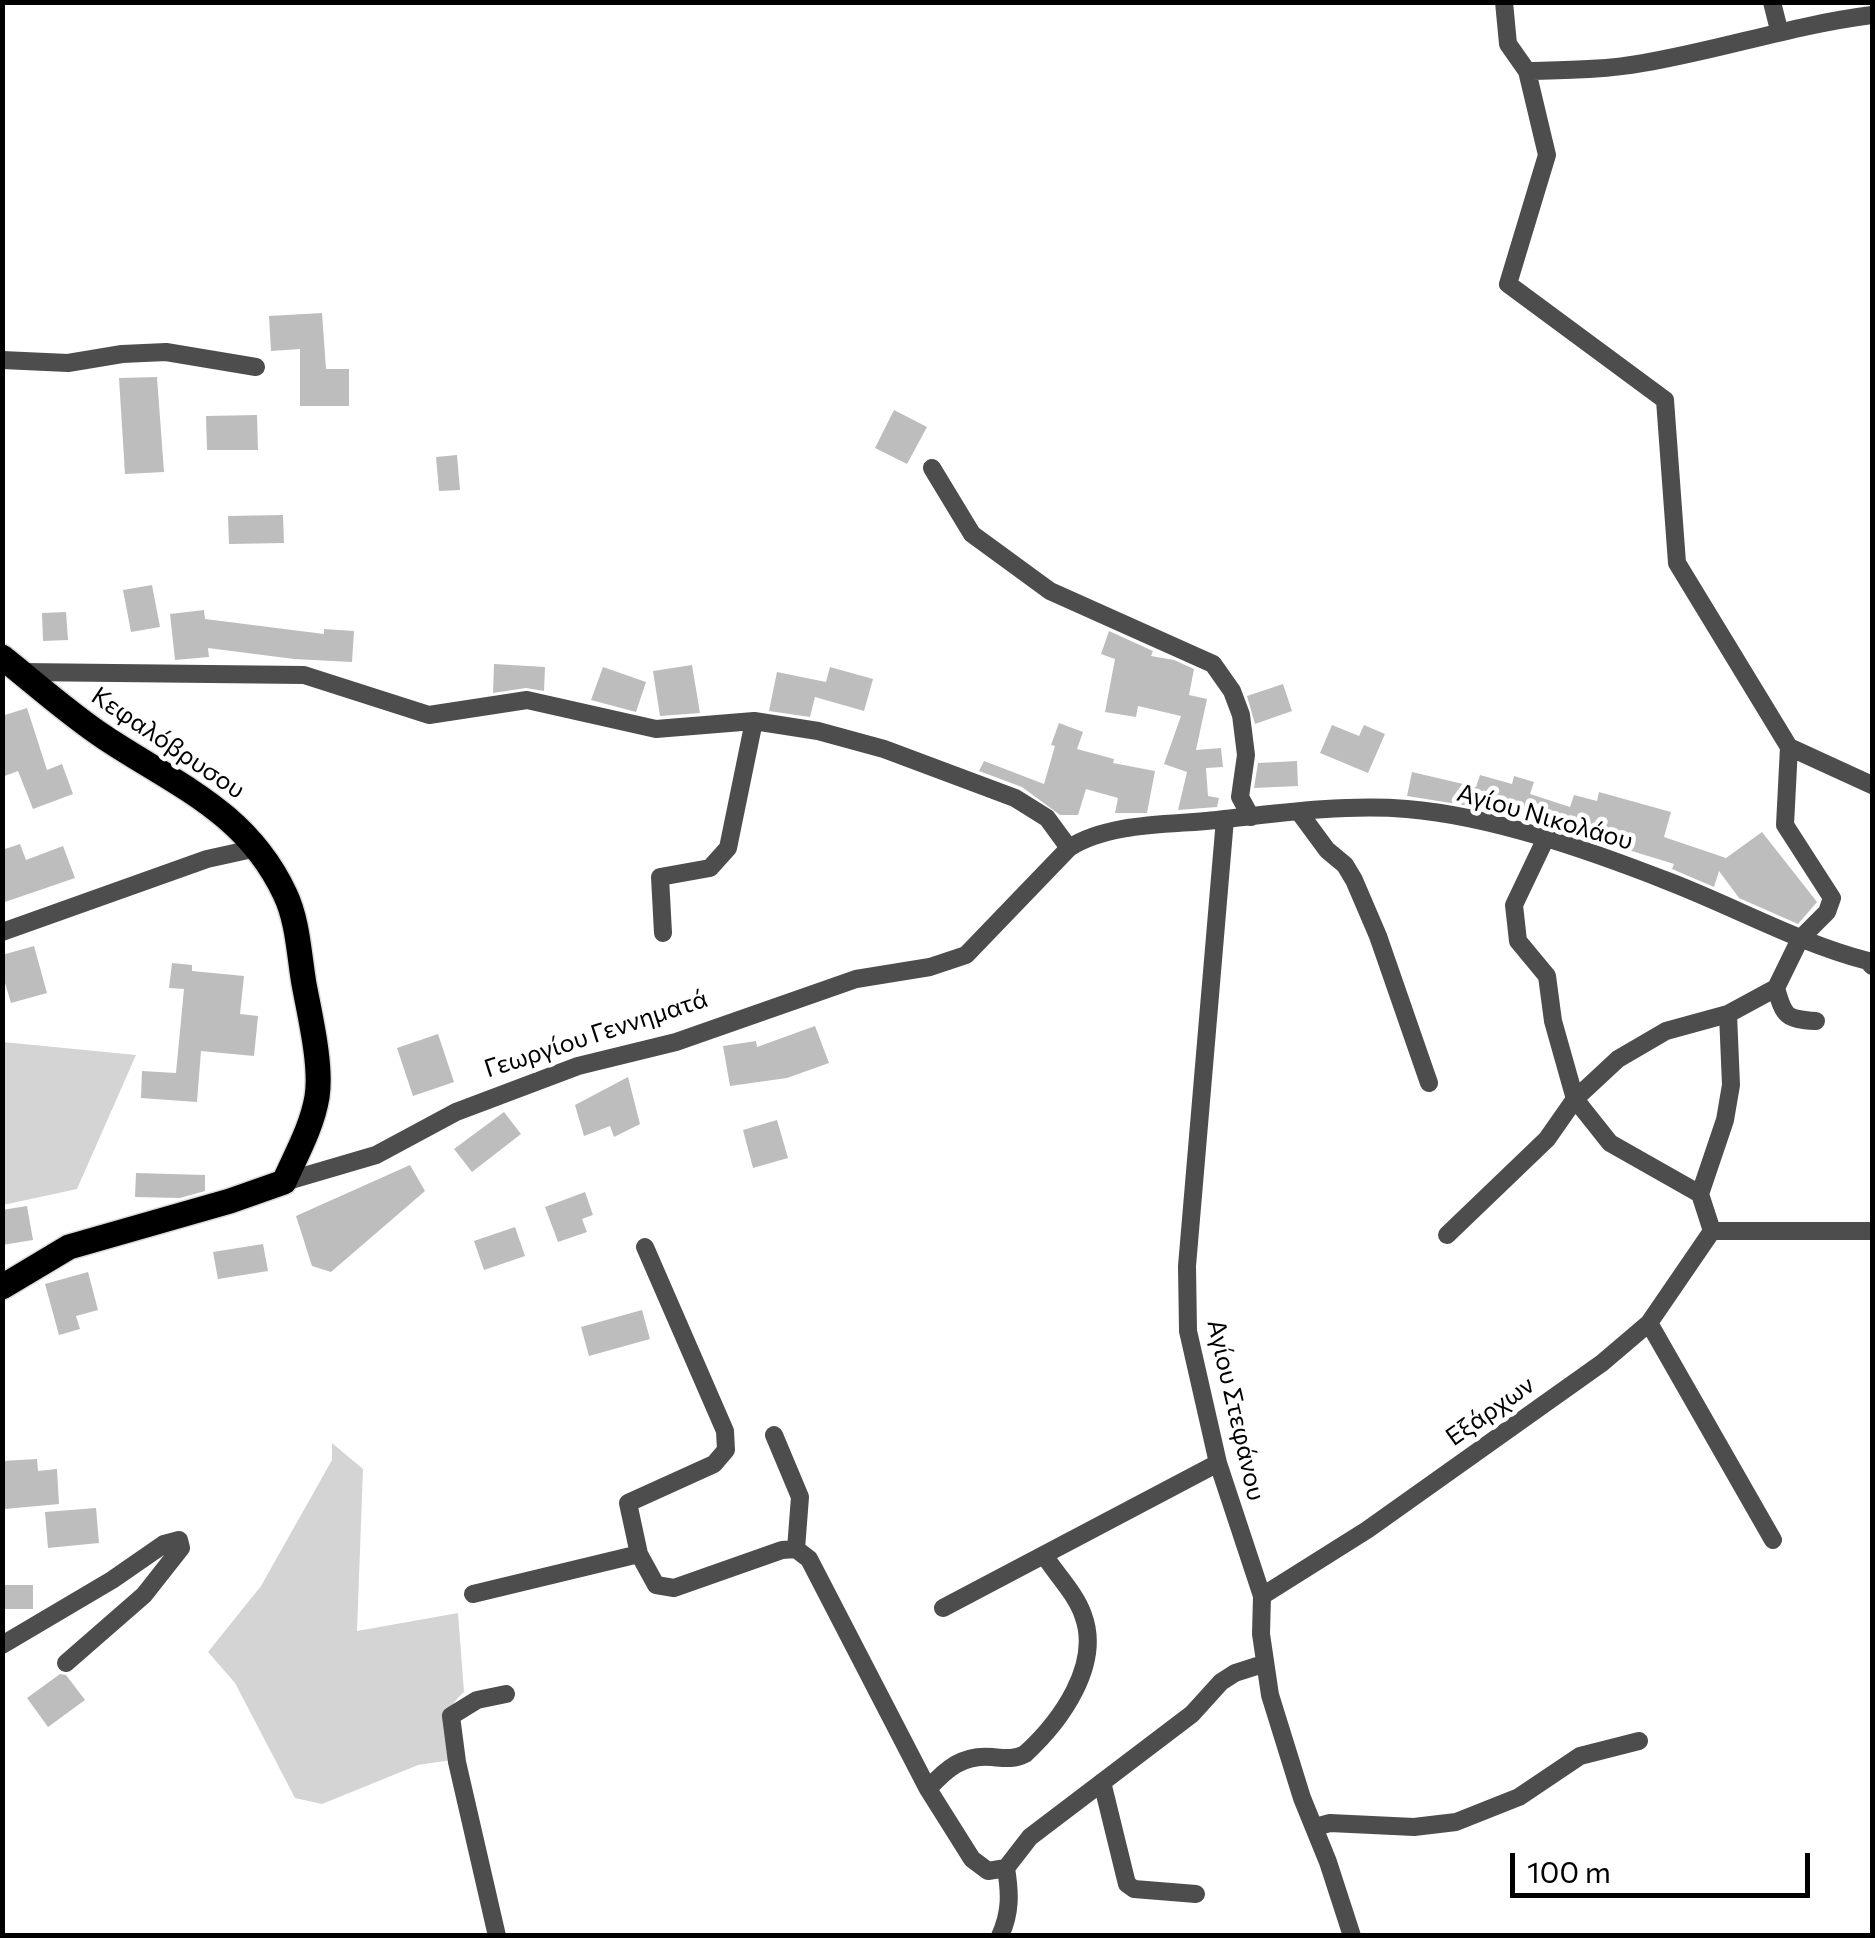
<!DOCTYPE html>
<html>
<head>
<meta charset="utf-8">
<style>
	body { margin:0 }
	#map { position:relative; width:1875px; height:1938px; overflow:hidden; background:#fff; font-family:Commissioner,sans-serif }
	canvas { display:block }
	.frame { position:absolute; inset:0; border:5px solid #000; pointer-events:none }
	.scale { position:absolute; left:1510px; top:1853px; width:300px; height:45px; box-sizing:border-box; border:5px solid #000; border-top:0; padding-left:12px; font-size:30px; line-height:35px; white-space:nowrap; color:#000; -webkit-text-stroke:8px #fff; paint-order:stroke }
</style>
</head>
<body>
<div id="map">
<canvas width="1875" height="1938"></canvas>
<div class="frame"></div>
<div class="scale">100 m</div>
</div>
<script>
const ctx = document.querySelector('canvas').getContext('2d');
ctx.lineJoin = 'round';
function paint(path, color) {
  ctx.fillStyle = color;
  ctx.fill(path, 'evenodd');
}
function trace(path, color, width, dash) {
  ctx.strokeStyle = color;
  ctx.lineWidth = width;
  ctx.lineCap = dash ? 'butt' : 'round';
  ctx.setLineDash(dash || []);
  ctx.stroke(path);
}
function drawText(font, color, halo, rows, align = 'center') {
  ctx.font = font + ' Commissioner,sans-serif';
  ctx.lineWidth = 9;
  ctx.setLineDash([]);
  ctx.textBaseline = 'middle';
  ctx.strokeStyle = halo;
  ctx.fillStyle = color;
  for (const [text, x, y, turn = 0] of rows) {
    ctx.save();
    ctx.translate(x, y);
    ctx.rotate((+turn || 0) * Math.PI / 180);
    ctx.textAlign = isNaN(turn) ? turn : align;
    if (halo) ctx.strokeText(text, 0, 0);
    ctx.fillText(text, 0, 0);
    ctx.restore();
  }
}
paint(new Path2D(`
	M3,1042L136,1055L77,1189L3,1205Z
	M332,1443L363,1469L357,1631L458,1613L464,1692C438,1716 445,1728 451,1760L418,1765L322,1804L295,1798L235,1683L208,1652L261,1586L332,1460Z`), '#d4d4d4');
paint(new Path2D(`
	M322,313L326,369H349V406H300V349L271,351L269,316Z
	M157,377L164,472L125,474L119,378Z
	M894,410L927,427L907,464L875,448Z
	M257,415L258,450H207L206,416Z
	M457,455L460,490L439,491L436,457Z
	M283,515L284,543L229,544L228,516Z
	M152,585L160,627L131,632L123,590Z
	M204,610L205,619L324,634V629L354,631L352,662L294,659L208,648L209,657L175,660L170,614Z
	M66,612L68,640L43,641L42,613Z
	M1109,631L1153,651L1151,656L1174,660L1194,669L1189,695L1207,699L1196,750L1221,748L1223,767L1206,768L1208,796L1219,798L1217,807L1178,810L1187,772L1164,764L1181,716L1138,706L1136,717L1105,712L1115,659L1101,654Z
	M494,664L545,667L544,691L526,688L493,693Z
	M692,665L700,713L660,716L653,671Z
	M603,667L646,682L636,712L591,700Z
	M830,667L873,679L864,711L815,697L810,717L769,711L777,672L826,682Z
	M1283,684L1292,711L1255,724L1247,696Z
	M27,708L47,770L62,764L73,794L33,809L18,771L2,777V716Z
	M1059,723L1083,732L1077,749L1114,759L1113,763L1155,771L1147,813H1115L1118,798L1086,789L1078,815H1060L1022,787L979,771L984,761L1044,784L1055,746L1051,745Z
	M1332,725L1359,736L1364,725L1385,734L1368,773L1320,753Z
	M1297,761L1298,786L1254,788L1258,763Z
	M1412,772L1476,787L1480,775L1512,784L1514,776L1534,782L1530,794L1570,807L1574,795L1597,801L1599,792L1671,812L1664,837L1726,858L1762,832L1817,902L1798,924L1739,898L1719,871L1714,887L1672,869L1674,864L1544,824L1476,807L1407,796Z
	M20,844L26,860L63,846L75,878L2,903V850Z
	M34,946L47,993L11,1003L2,973V955Z
	M172,963L192,965V971L244,976L240,1014L258,1016L254,1056L201,1051L197,1102L141,1098L142,1071L176,1073L184,989L169,988Z
	M815,1026L829,1063L787,1078L730,1086L723,1046L756,1041L757,1047Z
	M438,1034L454,1082L413,1096L397,1048Z
	M628,1077L640,1124L614,1137L610,1126L584,1136L575,1105Z
	M504,1112L521,1134L472,1172L454,1149Z
	M777,1120L788,1158L753,1168L743,1130Z
	M410,1165L425,1191L331,1272L312,1266L296,1216Z
	M136,1173L205,1175V1191L180,1198L135,1197Z
	M585,1192L593,1215L582,1219L587,1232L558,1242L545,1207Z
	M27,1206L33,1240L2,1245V1210Z
	M515,1227L525,1256L484,1270L474,1241Z
	M263,1244L268,1271L218,1279L213,1252Z
	M88,1272L98,1310L76,1316L80,1329L59,1335L45,1284Z
	M642,1310L650,1339L589,1356L581,1327Z
	M37,1459L38,1471L57,1469L59,1504L5,1509L2,1461Z
	M96,1508L99,1543L48,1548L45,1512Z
	M2,1585H33V1609H2Z
	M60,1674L66,1675L85,1700L48,1727L27,1698Z`), '#bdbdbd');
const major = new Path2D(`
	M2,657C36,684 68,713 104,737C176,785 246,811 285,894C298,921 299,955 304,984C310,1016 322,1066 317,1097C312,1127 296,1155 284,1182L230,1201L69,1247L2,1287`);
trace(major, '#dbdbdb', 28);
trace(new Path2D(`
	M1504,2L1508,44L1527,71C1566,70 1605,70 1643,63C1721,50 1793,25 1872,15
	M1772,2L1779,30
	M2,360L68,363L122,354L166,352L256,367
	M932,468L972,534L1050,591L1213,664L1232,691L1241,715L1246,755L1240,797L1251,817
	M20,672L304,675L429,715L527,700L656,729L754,721L818,731L884,749L1015,798L1047,818L1069,848
	M1789,747L1872,785
	M1299,812L1327,850L1345,865L1354,880L1378,936L1429,1083
	M1225,819L1187,1266L1188,1331L1218,1463L1262,1596L1261,1634L1270,1695L1302,1798L1328,1862L1352,1936
	M1545,840L1514,905L1518,941L1547,976L1553,1021L1575,1099L1610,1143L1700,1194L1712,1231
	M2,932L207,859L257,848
	M663,933L660,877L710,868L728,848L754,721
	M1776,988C1784,1017 1786,1019 1816,1021
	M284,1182L376,1155L456,1112L578,1066L676,1042L856,979L930,967L966,955L1069,848C1109,822 1171,825 1217,820C1279,813 1345,804 1407,809C1492,816 1591,851 1670,882C1737,908 1799,943 1868,961L1872,966
	M1700,1194L1725,1120L1731,1085L1728,1014
	M1712,1231H1872
	M1447,1235L1547,1139L1575,1099L1618,1059L1666,1031L1728,1014L1776,988L1800,939L1827,912L1832,898L1785,825L1789,747L1677,563L1665,400L1508,284L1547,155L1527,71
	M645,1247L725,1431L726,1450L714,1464L628,1503L639,1554L656,1585L674,1588L782,1550L796,1549L809,1559L928,1789L972,1859L988,1871L1006,1868L1030,1837L1192,1714L1221,1682L1235,1673L1263,1664
	M1649,1323L1773,1540
	M774,1435L800,1497L796,1549
	M473,1594L639,1554
	M1262,1596L1367,1530L1602,1363L1649,1323L1712,1231
	M943,1608L1218,1463
	M2,1645L112,1580L164,1544L179,1540L181,1548L144,1595L66,1663
	M1102,1782L1127,1884L1134,1889L1196,1894
	M928,1789C946,1769 963,1754 992,1757C1004,1758 1013,1760 1025,1754C1060,1722 1102,1665 1083,1615C1076,1594 1056,1574 1044,1555
	M1315,1827L1330,1823L1414,1827L1456,1822L1519,1797L1580,1756L1639,1741
	M497,1936L457,1762L451,1716L477,1700L506,1694
	M1000,1936C1011,1912 1010,1893 1006,1868`), '#4d4d4d', 18);
trace(major, '#000', 25);
drawText('25px', '#000', '#fff', [
	["Κεφαλόβρυσου",168,743,34],
	["Αγίου Νικολάου",1545,817,16],
	["Γεωργίου Γεννηματά",596,1034,-18],
	["Αγίου Στεφάνου",1236,1410,77],
	["Εξάρχων",1490,1411,-35]
]);
</script>
</body>
</html>
